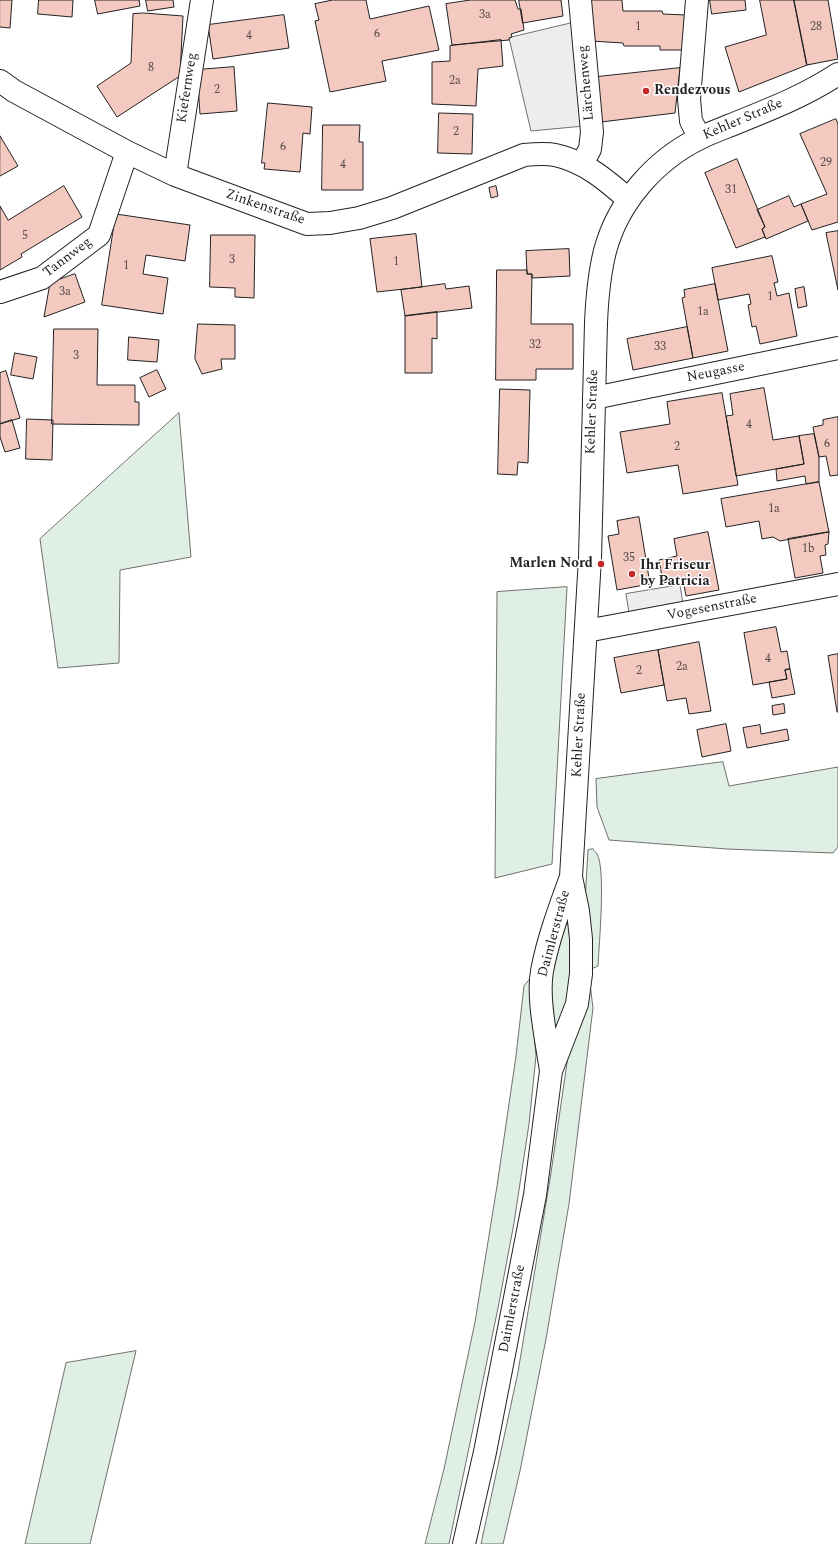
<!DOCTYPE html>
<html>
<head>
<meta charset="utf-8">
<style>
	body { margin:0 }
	canvas { display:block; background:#fff }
</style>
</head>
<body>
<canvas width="838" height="1544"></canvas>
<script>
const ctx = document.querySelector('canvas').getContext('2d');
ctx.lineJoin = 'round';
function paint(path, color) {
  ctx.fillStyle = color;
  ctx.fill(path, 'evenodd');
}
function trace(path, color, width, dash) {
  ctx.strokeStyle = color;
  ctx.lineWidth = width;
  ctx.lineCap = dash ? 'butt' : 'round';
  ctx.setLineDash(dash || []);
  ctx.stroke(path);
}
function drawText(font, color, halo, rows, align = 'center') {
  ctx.font = font + ' Spectral,serif';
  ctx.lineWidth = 3;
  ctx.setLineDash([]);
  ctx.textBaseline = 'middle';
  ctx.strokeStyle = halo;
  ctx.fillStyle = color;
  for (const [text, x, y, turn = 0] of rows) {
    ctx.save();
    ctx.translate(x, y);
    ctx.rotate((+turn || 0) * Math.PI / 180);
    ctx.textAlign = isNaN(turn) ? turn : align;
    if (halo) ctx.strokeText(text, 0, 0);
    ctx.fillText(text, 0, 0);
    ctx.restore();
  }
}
const green = new Path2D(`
	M179,413L191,557L120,570L119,663L58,668L40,539Z
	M567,587L552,864L495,878L497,592Z
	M723,762L729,786L838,767V847L833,853L727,849L609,840L597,807L596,779Z
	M593,849C594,851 596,852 597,854C606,869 599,944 598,966L589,970L585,901L588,850Z
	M562,923L568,924L571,937L570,991L558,1029H550L547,1005Z
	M530,979L536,1056L529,1124L514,1223L498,1308L449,1544H425L444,1469L475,1322L497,1186L516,1056L524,986Z
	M590,984L593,1008L569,1204L546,1339L520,1471L503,1544H481L518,1372L551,1173L569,1049Z
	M136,1351L90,1544H25L66,1363Z`);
paint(green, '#e0efe3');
trace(green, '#6f6f6f', 1);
const parking = new Path2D(`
	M572,23L584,126L531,131L509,38Z
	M680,585L683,604L629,613L626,594Z`);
paint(parking, '#ededed');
trace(parking, '#6f6f6f', 1);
const building = new Path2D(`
	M0,0H12L10,28L0,27Z
	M39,0H73L72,17L38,14Z
	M95,0H139L140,6L98,14Z
	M146,0H173L174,7L148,11Z
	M333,0H366L370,19L429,6L439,50L382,61L386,81L330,92L315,21L319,20L315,4Z
	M471,0H515L518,9H521L524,30L511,34L512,37L509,38V40L452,45L446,4Z
	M519,0H561L563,16L523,23Z
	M588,0H622L623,11H662L663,14L686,15L685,50H660V46H624L623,43L591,41Z
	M710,0H745L746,10L712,14Z
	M760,0H794L807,65L739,92L725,47L766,35Z
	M794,0H828L838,59L807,65Z
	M144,13L183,16L180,76L117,117L97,86L131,63L133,14Z
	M284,15L289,48L213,59L208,25Z
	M501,40L503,66L478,69L476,106L432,104V62L450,61V46Z
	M234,67L237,111L200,114L197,70Z
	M680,68L675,113L601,122L597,77Z
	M268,103L312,107L310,134L303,133L300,172L264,169L265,163H262Z
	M439,113L473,114L472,154L438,153Z
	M836,119L838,124V222L812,230L801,204L827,194L800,134Z
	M323,125H360L359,142H363V190H322Z
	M0,136L18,166L0,176Z
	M737,159L765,227L762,229L765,237L736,248L705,173Z
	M64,186L82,217L21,254L22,257L0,270V206L8,220Z
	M496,186L498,196L491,198L489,188Z
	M789,196L794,207L801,204L808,221L766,239L762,229L765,227L757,210Z
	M116,214L190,225L185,261L146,255L143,274L168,278L163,314L102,305Z
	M838,231V290L826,233Z
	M416,234L422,287L377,292L370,239Z
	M211,235H255L254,298L235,297V288L210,287Z
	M569,249L570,276L532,278V274H527L526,251Z
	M772,256L778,282L774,283L777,296L789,293L797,336L760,344L756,326L752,327L748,305L751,304L749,294L718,300L712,268Z
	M497,270H527V274H532L531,324H573V369H536V380H496Z
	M75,274L85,302L44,317L50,283Z
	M445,284L446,289L469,286L472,308L405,316L401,290Z
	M715,284L728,351L693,358L682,298L685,297L684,290Z
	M804,287L807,306L798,308L795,289Z
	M437,312V339L432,338V373H405V316Z
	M198,324L235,325V359H221L222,369L202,374L195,359Z
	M687,327L693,358L633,370L627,339Z
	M54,329H98L97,385H135V402H139V425L52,424Z
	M129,337L159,340L157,362L128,360Z
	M15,353L37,357L33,379L11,375Z
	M157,370L166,389L149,397L140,378Z
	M6,371L20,418L0,424V373Z
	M764,388L773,440L799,436L804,464L736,476L726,416L733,415L730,394Z
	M500,389L530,390L528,463L518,462L517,475L498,474Z
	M722,393L738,485L683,494L678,465L627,473L620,432L670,424L667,402Z
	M838,417V475L830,476L826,456L819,457L813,427L823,425V420Z
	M27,419L53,420L52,460L26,459Z
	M12,420L20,448L5,452L0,437V424Z
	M814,434L819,457V482L806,484L805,476L777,481L776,469L804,464L799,436Z
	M819,482L829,532L780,541L773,537L762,539L759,521L726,527L721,499Z
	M639,517L650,584L617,590L608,536L619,534L617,521Z
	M708,532L719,590L686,596L683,579L663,583L659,560L677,556L674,539Z
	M829,532L828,544L825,545L826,555L820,556L823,573L795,578L788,539Z
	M776,627L781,652L787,651L790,669L785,670L787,679L753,685L744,633Z
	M699,642L711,711L689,714L686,698L667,701L658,650Z
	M658,650L664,685L621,693L614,658Z
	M838,654V712H837L828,656Z
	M790,669L795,694L772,698L769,682L787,679L785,670Z
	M784,704L785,713L773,715L772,706Z
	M726,724L731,751L702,757L697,730Z
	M760,725L761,734L787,729L789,740L747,748L743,728Z`);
paint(building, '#f3c9c0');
trace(building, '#222', 1);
const street = new Path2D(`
	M580,0L592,132L590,149L582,164
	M697,0L689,99L691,121L700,138
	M0,81L14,91L127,152L175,175L307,224L330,223L359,218L392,208L524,155C534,154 546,153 555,155C584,161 606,180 628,199
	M175,175L202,0
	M0,292L42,278L99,235L127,152
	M594,398L838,348
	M586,631L838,584`);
const primary = new Path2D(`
	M551,1071C547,1042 537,999 542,971C548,939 560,907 571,877L590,558L596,323C597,299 599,275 605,251C618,202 655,160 700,138C710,133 721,129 731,125C768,110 805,96 838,74
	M464,1544L485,1452L535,1195L551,1071L577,1004L581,974V939L578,911L571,877`);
trace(street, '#222', 24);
trace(primary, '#222', 24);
trace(street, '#fff', 22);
trace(primary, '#fff', 22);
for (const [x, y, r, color] of [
	[646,91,4,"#c62828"],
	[601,564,4,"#c62828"],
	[632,574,4,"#c62828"]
]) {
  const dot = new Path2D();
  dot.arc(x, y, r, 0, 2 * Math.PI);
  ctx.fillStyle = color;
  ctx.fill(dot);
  trace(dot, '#fff', 1.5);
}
drawText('12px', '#564c4a', null, [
	["3a",485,16],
	["1",638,28],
	["28",816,28],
	["6",377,35],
	["4",249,37],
	["8",151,69],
	["2a",455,82],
	["2",217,91],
	["2",456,133],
	["6",283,148],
	["29",826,164],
	["4",343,166],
	["31",731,191],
	["5",25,237],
	["3",232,261],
	["1",396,263],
	["1",126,267],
	["3a",65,293],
	["1",770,298],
	["1a",703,313],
	["32",535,346],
	["33",660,348],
	["3",76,357],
	["4",749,426],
	["6",827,445],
	["2",677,448],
	["1a",774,510],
	["1b",808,550],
	["35",629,559],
	["4",768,660],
	["2a",682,668],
	["2",639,672]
]);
drawText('14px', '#222', '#fff', [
	["Lärchenweg",587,83,-95],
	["Kiefernweg",188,88,-81],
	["Kehler Straße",743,120,-23],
	["Zinkenstraße",265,208,19],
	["Tannweg",68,258,-37],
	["Neugasse",716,373,-11],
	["Kehler Straße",593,412,-88],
	["Vogesenstraße",712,608,-11],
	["Kehler Straße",580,735,-87],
	["Daimlerstraße",555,934,-75],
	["Daimlerstraße",513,1309,-79]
]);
drawText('bold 14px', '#222', '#fff', [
	["Rendezvous",654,91],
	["Marlen Nord",593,564,"right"],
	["Ihr Friseur",640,566],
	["by Patricia",640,582]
], 'left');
</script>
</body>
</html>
